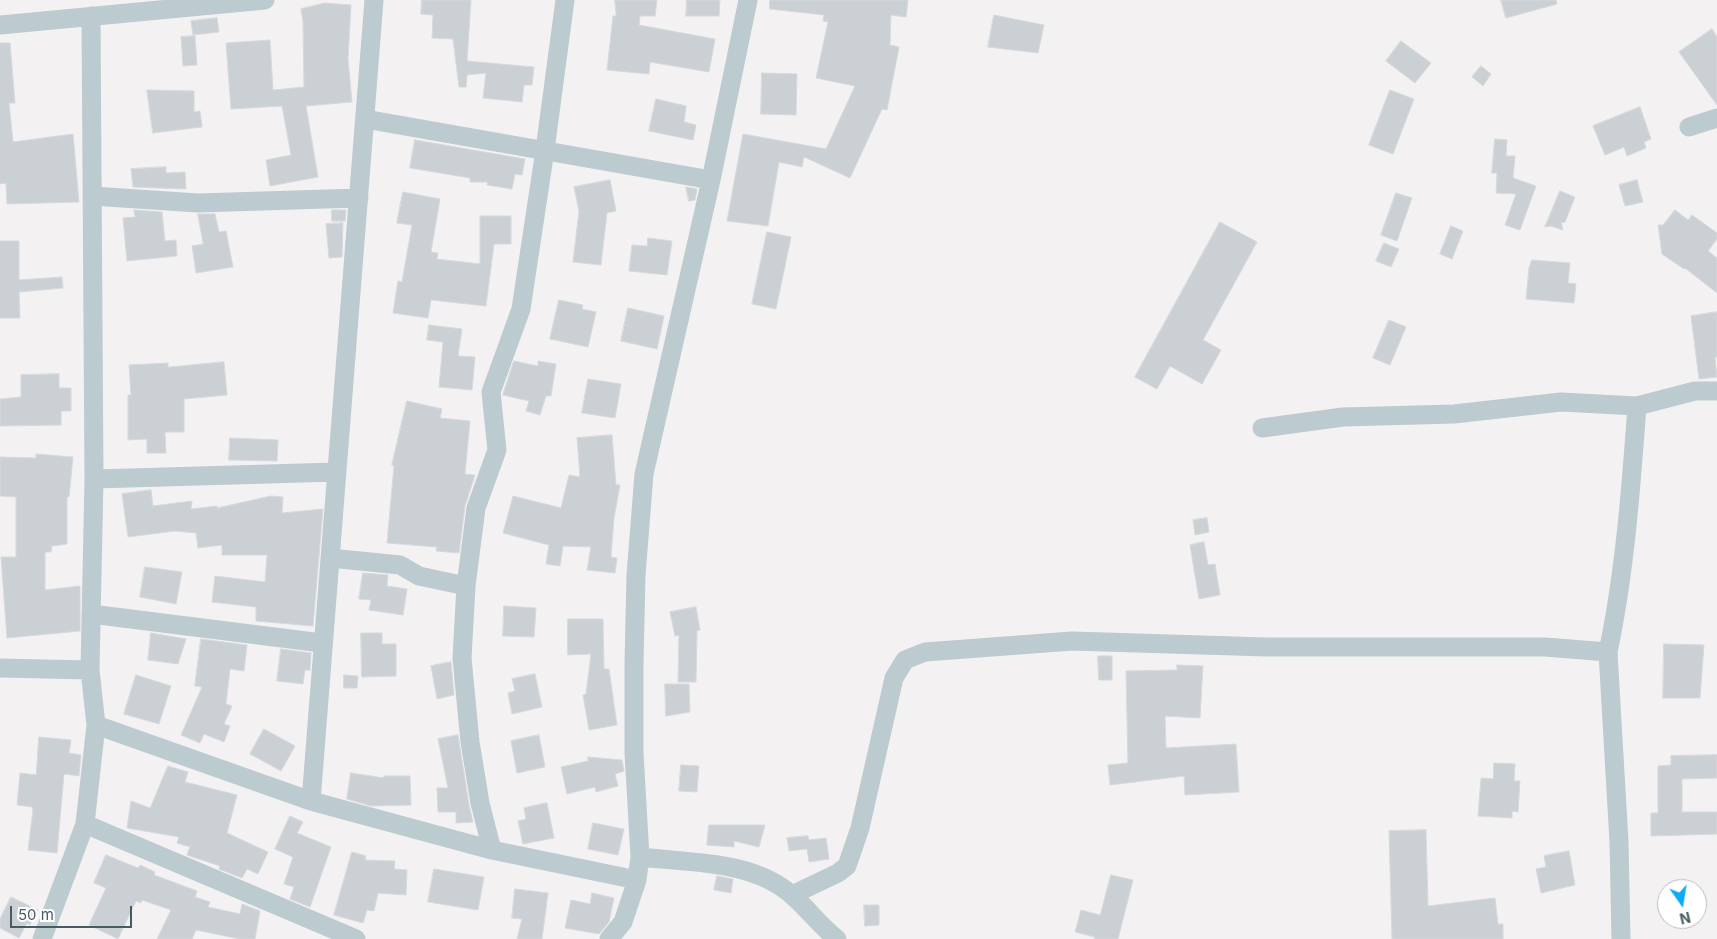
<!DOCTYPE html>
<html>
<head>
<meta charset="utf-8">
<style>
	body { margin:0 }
	#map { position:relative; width:1717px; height:939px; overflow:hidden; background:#f4f1f2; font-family:Inter,sans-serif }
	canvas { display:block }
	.north { position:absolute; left:1657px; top:879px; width:50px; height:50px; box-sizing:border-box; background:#fff; border:1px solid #b5bdc0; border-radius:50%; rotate:167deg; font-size:14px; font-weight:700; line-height:20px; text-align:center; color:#475b61 }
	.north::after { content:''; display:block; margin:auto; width:18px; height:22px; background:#0bacf4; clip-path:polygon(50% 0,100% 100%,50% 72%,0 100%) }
	.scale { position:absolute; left:10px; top:906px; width:122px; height:22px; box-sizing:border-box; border:2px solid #475b61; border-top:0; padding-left:6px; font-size:15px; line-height:18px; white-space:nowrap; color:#475b61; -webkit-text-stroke:4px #fff; paint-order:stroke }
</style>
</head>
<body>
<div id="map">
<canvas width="1717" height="939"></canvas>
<div class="north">N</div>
<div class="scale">50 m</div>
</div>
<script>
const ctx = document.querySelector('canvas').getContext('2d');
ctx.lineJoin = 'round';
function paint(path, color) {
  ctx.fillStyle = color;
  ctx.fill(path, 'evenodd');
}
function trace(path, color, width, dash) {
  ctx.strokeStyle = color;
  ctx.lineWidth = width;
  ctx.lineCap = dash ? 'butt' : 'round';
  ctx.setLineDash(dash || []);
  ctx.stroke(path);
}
const building = new Path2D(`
	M422,0H471L467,61L534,67L532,85H524L522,102L483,98L486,73L467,75L466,87H459L453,39L432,38L433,15L421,14Z
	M615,0H657L655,16H640L639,25L715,39L709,72L650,62L649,74L607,70L613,16H616Z
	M687,0H720L719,16H686Z
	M770,0H908L906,17L891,15L890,45L899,47L887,110L882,109L850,178L804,157L802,167L779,162L768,226L727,221L743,134L826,149L855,86L816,78L828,22L823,21L824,15L770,9Z
	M1501,0H1556L1557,4L1506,18Z
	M325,3L351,5L348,59L352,102L306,106L318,177L270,186L266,160L291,155L282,106L231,109L226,43L270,40L273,90L304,87L303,21L301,9Z
	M994,15L1044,25L1038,53L988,47Z
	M217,18L219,32L193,35L191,21Z
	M1712,29L1717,37V105L1679,52Z
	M195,36L197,65L183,66L181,37Z
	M1401,41L1431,63L1415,83L1386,61Z
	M0,43H10L15,103H9L13,142L73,134L79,202L7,204L6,183L0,184Z
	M1481,66L1491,74L1483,86L1472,77Z
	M762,73L797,74L796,115L761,114Z
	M147,90L194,91V112L200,111L202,127L153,133Z
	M1390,90L1414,99L1393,154L1369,145Z
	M656,99L686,106L684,122L696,125L693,140L649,131Z
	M1640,107L1651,139L1644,142L1646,148L1627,156L1624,147L1605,155L1593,126Z
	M1495,139L1507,140L1506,156H1515L1513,178L1536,186L1520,230L1505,225L1516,194L1496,193L1497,173H1492Z
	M415,140L525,159L522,175L515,174L512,189L487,185L488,182H470V178L410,168Z
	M166,167V173L185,172L186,189L133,187L131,169Z
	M610,180L616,211L607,213L601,265L573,262L579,211L574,187Z
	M1637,180L1643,202L1625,206L1619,185Z
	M686,187L697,189L695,200L689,201Z
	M1560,191L1575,197L1565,222L1561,223L1563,230L1551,226L1545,227Z
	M403,192L440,199L431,252L438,253L437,259L480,264V216H511V244H494L486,306L431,300L428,318L393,313L398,281L402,282L412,225L397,223Z
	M1396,193L1412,198L1397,241L1381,235Z
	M134,210L162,212L165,241L176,240L177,256L127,261L123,218L135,217Z
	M332,210H346L345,221H332Z
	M1675,210L1688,220L1692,215L1717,233V239L1708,251L1717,258V293L1685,268L1684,269L1662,254L1658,225H1663Z
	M198,214H215L219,232L226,231L233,267L196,273L192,246L203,244Z
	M1220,222L1257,242L1203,340L1221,350L1202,384L1170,366L1157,389L1135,377Z
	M343,223L342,257L329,258L326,224Z
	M1451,226L1463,231L1452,259L1440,254Z
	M767,232L791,237L776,309L752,304Z
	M648,238L672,241L667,275L629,271L632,245L647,246Z
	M0,241H19V280L62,277L63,288L19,292L20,318H0Z
	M1384,243L1399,249L1391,267L1376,261Z
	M1532,260L1570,263L1568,283L1576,284L1574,303L1526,299L1529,268Z
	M559,300L583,305L582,309L596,312L588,347L550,339Z
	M628,308L664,316L657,349L621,341Z
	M1717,312V357H1715L1717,377L1699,379L1691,316Z
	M1389,320L1406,327L1390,365L1373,358Z
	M429,325L462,329L458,356L475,357L472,390L439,387L443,342L427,340Z
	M514,361L538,366V361L556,364L551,396H546L540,415L526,411L529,401L503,395Z
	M224,362L227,395L184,399V432H165L166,453H147V439L128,440V395H131L129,365L168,363V367Z
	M59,374V388H71V411H61V425L0,426V399L21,397V375Z
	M588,379L621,384L615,418L582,413Z
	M407,401L442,409L440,418L470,421L465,474L475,475L465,506L459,553L436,551L437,547L387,543L394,466L392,465Z
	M612,435L616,485H620L614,518L611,557L617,558L615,573L587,570L591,547L563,546L560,566L546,564L549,545L503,533L513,496L561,508L569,475L580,477L577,438Z
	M230,438L278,440L277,461L229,460Z
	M36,454L73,457L69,497H67V544L52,546L51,552H45V590L80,586V631L7,638L1,557H16V497L0,496V457L36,458Z
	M151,490L153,506L192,501L191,509L217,506V508L271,496L283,497L282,513L323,509L313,626L256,621V607L212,602L215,576L265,582L267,555H222V545L198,548L196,533L175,531L128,537L122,494Z
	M1207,518L1209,532L1195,535L1193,520Z
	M1204,542L1208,565L1215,564L1220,595L1199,599L1190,545Z
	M145,567L182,572L176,604L140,597Z
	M363,573L388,575L387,586L407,589L403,615L369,610L371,600L359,599Z
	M504,606L536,608L534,637L503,636Z
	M696,607L700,630L697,631L696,682H678L679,635L675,636L670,612Z
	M568,619H603L604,669H609L617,725L589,730L583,695L586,694L591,654L568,655Z
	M151,633L186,639L178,664L148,660Z
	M361,633H382V644H396V676L362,677Z
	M201,639L247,645L244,671L230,669L226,704L232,706L224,724L230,726L224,742L204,734L200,743L181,735L202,687L195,686Z
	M1664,644L1704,645L1700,698H1663Z
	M281,649L311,653L310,670H305L303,684L277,681Z
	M1098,656H1112V680H1099Z
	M451,662L454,695L437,699L431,666Z
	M1177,665L1203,666L1200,718L1165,716L1166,748L1236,744L1239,792L1185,795L1184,776L1110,785L1108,765L1128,763L1126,671L1177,670Z
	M535,674L542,707L512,714L508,693L515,691L512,679Z
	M136,675L171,686L159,724L124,714Z
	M344,675L358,676L357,688H344Z
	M665,684H689L690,712L666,716Z
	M264,729L295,746L281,771L250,754Z
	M458,735L469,805L473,822L456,823V812H438L437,788H448L438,739Z
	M539,735L545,767L517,773L511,741Z
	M39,737L71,740L69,753L81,755L79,776L64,774L57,853L28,850L33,810L32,807L17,805L20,773L36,775Z
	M1717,755V778L1682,779V812H1717V834L1651,836V813H1658V766L1671,765V756Z
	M588,757L622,760L624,771L615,774L618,786L596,792L595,787L567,794L561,767L588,761Z
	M1494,763L1515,764L1514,781H1520L1518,812L1512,811V818L1478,816L1481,778L1493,779Z
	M681,765L699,766L697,792L679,791Z
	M168,766L188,772L185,782L237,795L227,833L268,852L258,874L247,869L242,878L219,869L220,866L187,855L190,847L177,843L179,837L127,828L131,801L150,808Z
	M351,773L384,778V776H410L411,805L371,806L347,799Z
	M547,803L554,838L523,844L518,821L526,819L524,808Z
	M290,816L303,822L297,833L331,847L310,907L290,899L294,887L284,884L293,857L275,849Z
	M593,823L624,829L618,855L588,849Z
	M709,825H765L759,847L734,841V847L707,845Z
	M1426,830L1428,906L1495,898L1498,924H1503V939H1392L1389,831Z
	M808,836L809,840L826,838L829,859L809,862L807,849L789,851L787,838Z
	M1569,851L1575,885L1541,893L1536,869L1546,867L1544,856Z
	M352,852L366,856L365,860L395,861L394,869L407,870L406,895L378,893L374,911L367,910L363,923L334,915Z
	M106,855L138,868L140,865L155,872L154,875L197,891L195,897L210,902L208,907L240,914L242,904L260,911L255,939H240L196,930L192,939H157L171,910L142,900L141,903L136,901L118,939L89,925L106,888L94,883Z
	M434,869L484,877L478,910L428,902Z
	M1111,875L1133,880L1118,939H1094L1095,937L1075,932L1081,910L1100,915Z
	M717,876L733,879L731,893L714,890Z
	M515,889L548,893L542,939H517L522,919L512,918Z
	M592,893L614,898L609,922L599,934L565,928L571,900L590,904Z
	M11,897L38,910L30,925L27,923L19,938L0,928V919Z
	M864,905H879V925L865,926Z`);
paint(building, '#cbd0d4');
trace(building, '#d5d9dd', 1);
trace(new Path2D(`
	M0,25L265,0
	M365,119L711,180
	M1689,127L1717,118
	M92,196L198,203L359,198
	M1262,428L1343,417L1454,414L1561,402L1637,406L1695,391H1717
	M94,479L337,472
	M330,558L400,565L419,576L466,586
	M91,614L322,643
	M1608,652C1625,571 1631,488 1637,406
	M0,668L90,670L96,725L85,824L42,939
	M90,670L94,479L91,16
	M96,725L311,801L492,850L637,880
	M311,801L374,0
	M85,824L356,939
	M492,850L480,803L470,742L462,658L466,586L476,508L497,450L491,392L521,309L545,150L565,0
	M640,857C690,863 754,860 793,896C809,910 820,926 837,939
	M792,895L838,873L847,866L860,828L894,678L905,660L925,652L1072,641L1266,647H1545L1608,652L1619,842L1621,939
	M609,939L623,922L637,880L640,857L634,753V663L636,575L644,474L711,180L748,0`), '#bbcbcf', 19);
</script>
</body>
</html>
